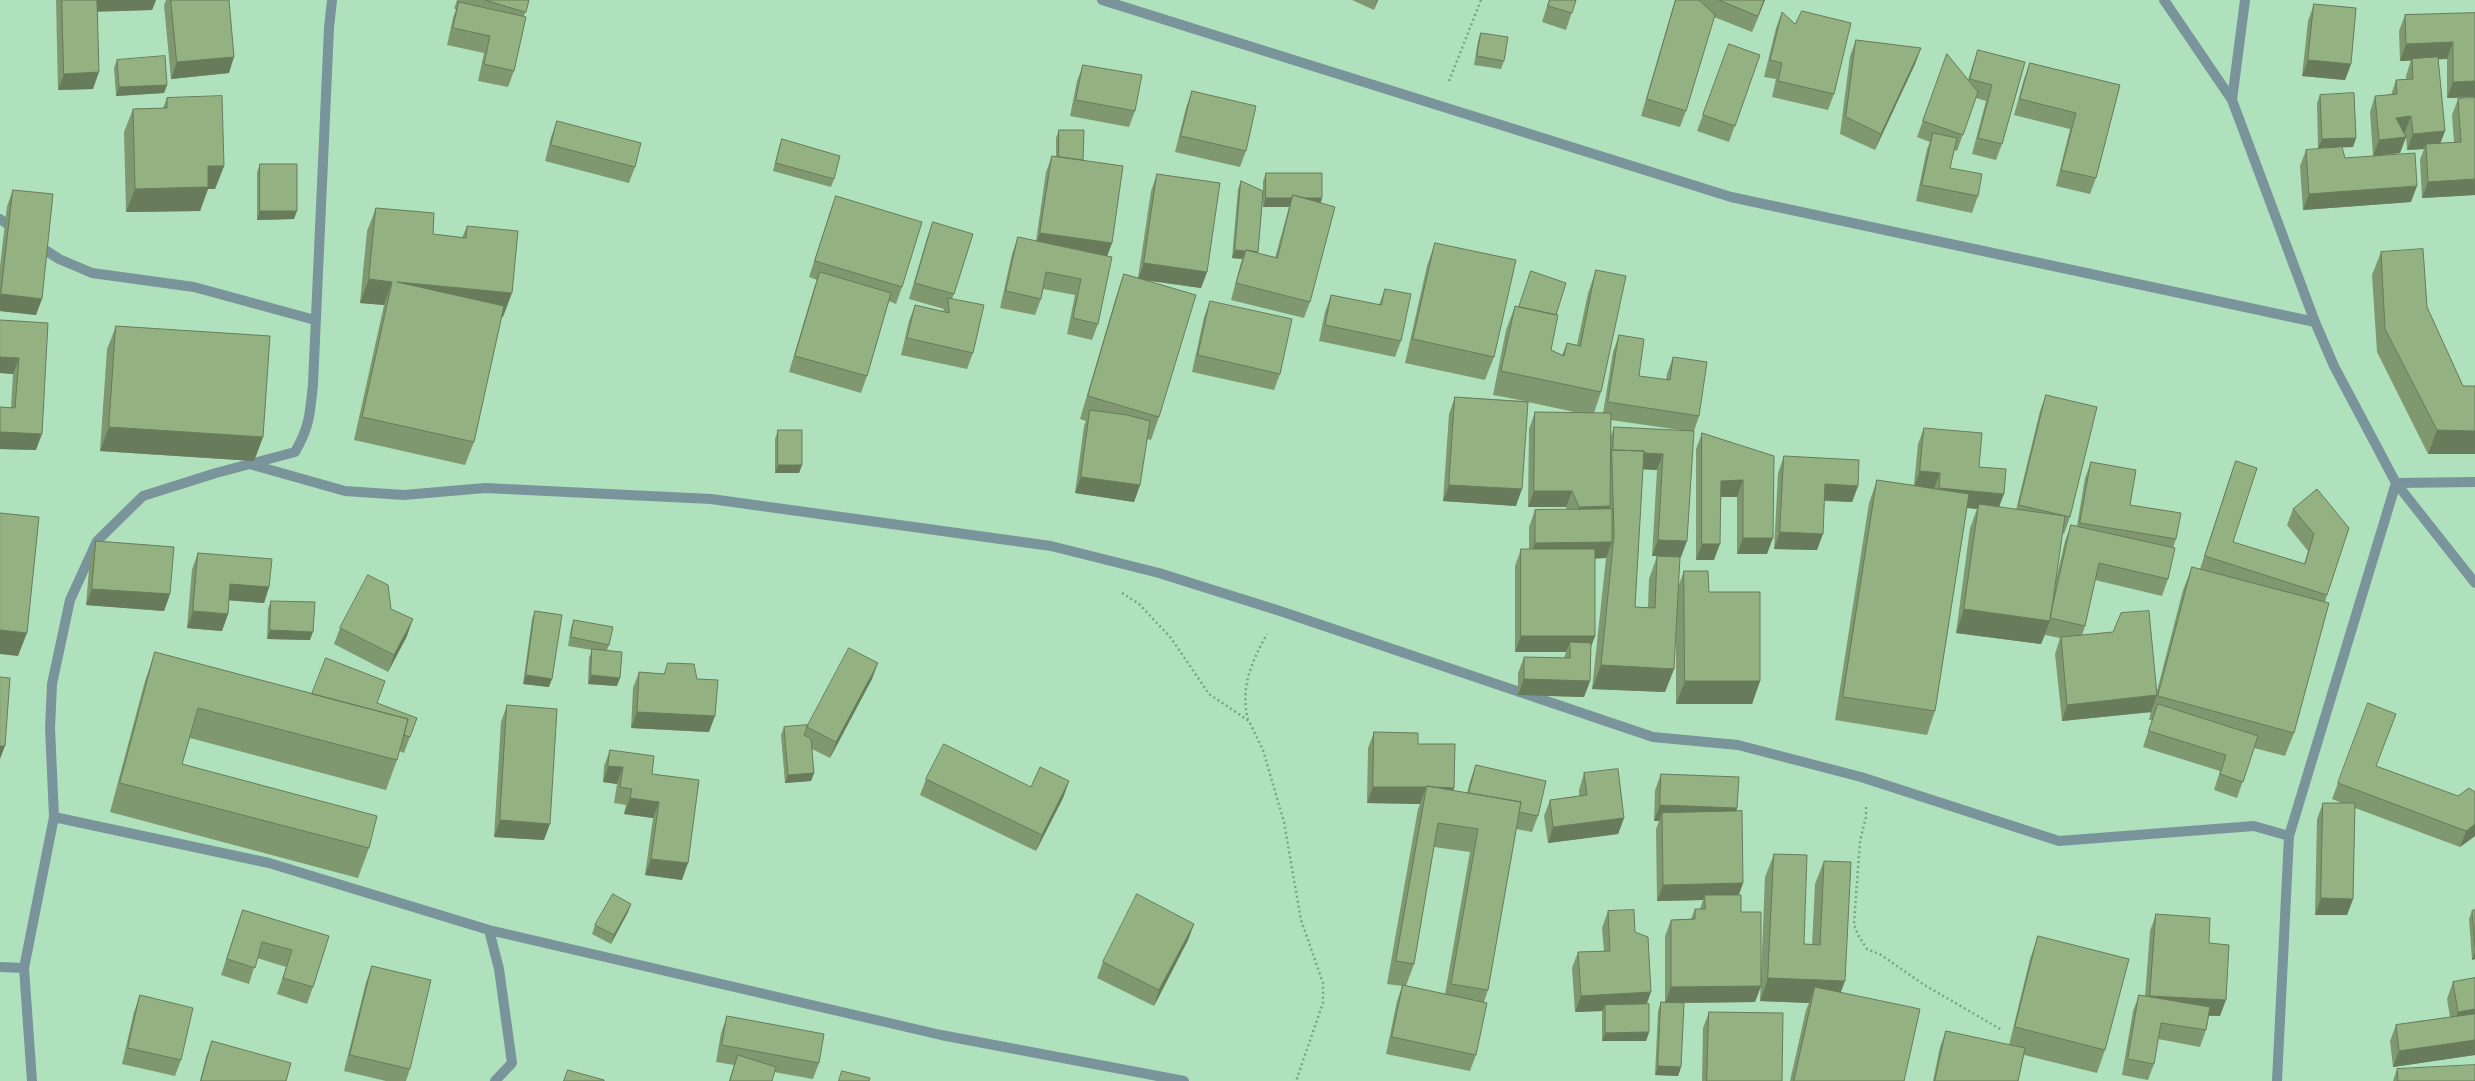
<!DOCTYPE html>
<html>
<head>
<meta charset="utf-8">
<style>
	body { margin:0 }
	canvas { display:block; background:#aee1bc }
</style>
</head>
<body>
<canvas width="2475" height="1081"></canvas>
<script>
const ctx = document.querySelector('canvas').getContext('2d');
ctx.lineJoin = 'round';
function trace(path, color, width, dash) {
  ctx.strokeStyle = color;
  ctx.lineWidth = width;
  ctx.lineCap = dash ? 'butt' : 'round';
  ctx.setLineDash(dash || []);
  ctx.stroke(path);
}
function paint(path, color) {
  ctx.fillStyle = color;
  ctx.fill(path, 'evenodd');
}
trace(new Path2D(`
	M1449,81L1481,0
	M1122,593L1139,604L1171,638L1209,694L1249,721L1263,750L1284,822L1301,920L1323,983V1003L1296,1081
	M1248,720C1240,688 1251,663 1267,634
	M1866,807V817L1860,841L1854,924L1858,935L1867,949L1881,955L1926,986L2002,1030`), '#7ca387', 2.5, [2, 3]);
trace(new Path2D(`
	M1102,0L1731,197L2315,322
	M2164,0L2232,100L2315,322L2334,366L2396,483L2475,583
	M2232,100L2245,0
	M0,219L16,230
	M36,244L59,259L92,273L194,287L315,320
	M253,465L345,491L404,495L485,488L711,499L1051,546L1159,573L1280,611L1653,737L1738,745L1861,777L2059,841L2254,826L2289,836
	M54,817L269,863L489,930L941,1035L1184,1081
	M489,930L499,969L512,1063L495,1081
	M0,967L24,968
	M32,1081L24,968L54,817L50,728L52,684L70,600L97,541L143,496L216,473L295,452C310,426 310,413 313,384L329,28L332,0
	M2277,1081L2289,836L2396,483L2475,482`), '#79949b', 10);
paint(new Path2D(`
	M56,0H156L152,10L97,11L93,89L58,90Z
	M166,0H229V73L171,79L164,5Z
	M457,0H529L524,16L514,71L508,87L478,81L484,53L447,45L453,18L456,9H454Z
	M1352,0H1378L1374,10Z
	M1549,0H1576L1566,30L1542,22Z
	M1675,0H1765L1752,32L1714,17L1686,111L1680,127L1641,116Z
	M2314,4L2351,64L2345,80L2302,76L2308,21Z
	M1782,12L1834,94L1828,110L1772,97L1776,79L1764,77L1776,28Z
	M2475,13V97L2447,98V59H2438L2445,131L2440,143L2454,142L2452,115L2458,99L2475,195L2422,198L2420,160L2424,149L2407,150L2406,137L2400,153L2373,156L2370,112L2375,96L2391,95L2396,80L2406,79V76L2411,60L2400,61L2399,31L2405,15Z
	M1481,33L1504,61L1501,69L1474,65L1478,41Z
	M1856,40L1921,48L1915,64L1875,150L1840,134L1850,56Z
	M1729,44L1760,55L1729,142L1697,131Z
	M1978,50L2025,62L2002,144L1996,160L1972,154L1986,101L1976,98L1957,151L1954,150L1950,168L1978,196L1972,213L1916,201L1927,149L1930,142L1917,137L1947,54L1968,80L1972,67Z
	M117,60L167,85L164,93L116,96L114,68Z
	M2030,63L2120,85L2096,178L2090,194L2056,186L2070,129L2014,115L2024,79Z
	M1083,65L1135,111L1129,127L1070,116L1077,81Z
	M1192,91L1246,151L1240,167L1175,152L1186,108Z
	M2320,95L2356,138L2353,147L2318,148L2317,103Z
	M167,98L224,166L215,189H208L200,211L126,212L124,132L133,109L163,108Z
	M557,121L635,167L629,183L545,161L551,137Z
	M1059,130L1083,160L1112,243L1107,256L1098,324L1092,340L1067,334L1075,295L1043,289L1041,299L1035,315L1000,308L1012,254L1018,237L1036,241L1046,172L1052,156H1056V138Z
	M782,139L834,179L831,187L773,171L779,147Z
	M2306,150L2345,158L2411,202L2303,210L2300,166Z
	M260,164L294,219L257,220V172Z
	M1266,173L1322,198L1321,203L1310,302L1304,318L1231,300L1240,266L1242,259L1232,258L1238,189L1241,181L1263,191V181ZM1263,197V207H1289L1275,258L1258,253Z
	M1157,174L1207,272L1201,288L1150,281L1159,417L1151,440L1147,439L1140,485L1134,502L1075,493L1084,426L1086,421L1080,419L1116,297L1124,274L1138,278L1151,191Z
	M13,190L36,315L0,311V266L7,206Z
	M836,196L902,287L896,304L889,301L867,376L861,393L789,372L814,288L817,280L809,277L830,212Z
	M376,208L433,234L462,238L467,226L503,317L502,316L474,442L465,465L354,440L384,305L360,303L367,231Z
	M933,222L954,294L952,299L973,353L967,369L901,355L909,321L915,305L943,311L944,309L909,299L927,238Z
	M1435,243L1494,357L1485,380L1405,363L1427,266Z
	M2381,252L2427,307L2463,386L2428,454L2377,352L2372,275Z
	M1596,270L1601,392L1594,413H1603L1613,352L1619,335L1639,376L1666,380L1667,374L1673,357L1699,416L1694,431L1681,557H1677L1678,587L1684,571L1709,592L1760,681L1752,704H1676V630L1674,669L1665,692L1592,689L1606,558L1595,559V636L1591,646L1590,681L1584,697L1518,695V673L1524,657L1564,658L1566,652H1515V566L1521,549H1529V527L1535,510H1567L1566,507H1528L1529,429L1535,412L1579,413L1528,402L1516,506L1443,501L1449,414L1455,397L1525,401L1493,395L1506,330L1515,306L1519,307L1531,271L1556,315L1551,350L1562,355L1567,343L1577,345L1588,293ZM1611,420L1687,431L1614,427L1611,436ZM1643,469L1657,470L1652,556H1657L1649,579L1648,607H1635Z
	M1385,289L1401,341L1395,357L1319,341L1325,312L1331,295L1379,305Z
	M1210,301L1280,374L1274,390L1192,372L1204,317Z
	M48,323L36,450L0,449V407L11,408L13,374L0,373Z
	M116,326L263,437L254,461L100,451L107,349Z
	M2046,395L2070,517L2064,534L2062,533L2055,584L2065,541L2071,525L2077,526L2085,478L2091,462L2130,505L2176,539L2173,548L2168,579L2162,596L2095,580L2085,626L2082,635L2157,691L2183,590L2192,567L2200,569L2230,477L2236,461L2233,542L2304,564L2308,551L2287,525L2293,509L2317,489L2327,595L2325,602L2294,733L2285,756L2254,748L2237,798L2214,790L2220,771L2143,747L2152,720H2149L2151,711V712L2062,721L2055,654L2060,638L2045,635L2041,644L1956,633L1970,528L1977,509L1967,508L1935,711L1927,735L1835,720L1869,503L1877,480L1914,485L1918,444L1924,428L1979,467L1999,507L2016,510L2040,411Z
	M778,430L802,465L799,473H775V439Z
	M1702,433L1774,456L1767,554H1737V497H1721L1714,560H1696V449Z
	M1784,456L1858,486L1852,502L1824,501L1817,550L1774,549L1778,473Z
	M96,541L170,594L164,611L86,605L90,557Z
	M198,553L269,587L264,603L229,600L228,614L222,631L187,628L192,569Z
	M271,601L310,640L267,639L268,609Z
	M391,609L407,636L388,672L334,644L340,628Z
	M535,611L549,687L523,684L532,619Z
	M574,620L609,645L607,650L617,686L588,684L589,658L592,650L568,646L571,628Z
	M155,652L312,694L377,703L417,718L404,753L399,751L397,760L386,790L190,738L182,764L369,848L358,878L110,812L145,681Z
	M639,672L664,674L697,679L709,732L631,728L633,688Z
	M872,679L830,758L812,749L814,773L811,781L785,783L781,735L784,727L808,725Z
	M507,705L544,840L494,837L501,722Z
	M1374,732L1418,744L1454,788L1453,791L1467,793L1470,781L1476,765L1538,816L1532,832L1516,829L1488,990L1484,1002L1476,1055L1470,1071L1386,1054L1397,1001L1402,986L1387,984L1418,809L1420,804L1367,803L1368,748ZM1434,847L1470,852L1445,994L1406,986L1414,964Z
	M610,750L652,774L682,880L645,875L653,818L624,814L626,805L614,803L617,784L603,782L604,766Z
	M2376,766L2475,836L2460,847L2355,808L2353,899L2347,915H2315L2317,819L2323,803H2342L2332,799L2338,783Z
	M1584,773L1624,818L1618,834L1548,843L1544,816L1550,800L1579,796V790Z
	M1661,774L1737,808L1736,811L1743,883L1739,895L1741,912L1761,986L1755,1002L1684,1003L1681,1067L1678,1076L1655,1075L1658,1011L1661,1002H1665V936L1671,920L1691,919L1695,909H1700L1703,900L1657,901L1656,829L1659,821H1654L1655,790Z
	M926,779L1031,787L1069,781L1063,798L1036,851L920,795Z
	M1774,854L1804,944L1812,945L1815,884L1824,861L1841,992L1904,1081H1790L1806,1010L1809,1003L1760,1001L1765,877Z
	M631,904L628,912L611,944L592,934L595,925Z
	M243,910L329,936L313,987L307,1004L277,994L286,967L257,958L249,984L221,975L237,926Z
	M2475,910V959L2472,960L2469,919L2472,911Z
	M1608,911L1635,932L1646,1004L1649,1032L1646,1041H1602V1011L1575,1012L1572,968L1578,952L1604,951L1602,928Z
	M2156,914L2209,943L2220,1016H2209L2206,1030L2200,1047L2158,1039L2154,1064L2148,1080L2122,1075L2133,1011L2139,995L2145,996L2150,931Z
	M1194,924L1188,940L1154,1006L1097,978L1103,962Z
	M2038,936L2105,1050L2097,1073L2024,1055L2018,1081H1933L1940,1047L1946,1031L2009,1045L2030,959Z
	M372,966L410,1069L406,1081H386L344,1071L366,982Z
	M2475,978V1055L2393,1067L2390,1041L2396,1025L2450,1017L2447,999L2453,982Z
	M140,995L181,1060L175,1076L122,1064L134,1012Z
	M1709,1012L1782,1081H1702L1703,1028Z
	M727,1016L819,1063L813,1079L774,1072L772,1081H729L734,1065L716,1062L721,1033Z
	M212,1041L286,1081H200L206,1057Z
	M2397,1069L2475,1081H2393Z`), '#7f9870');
paint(new Path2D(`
	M95,0H156L152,10L91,12Z
	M1377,0H1378L1374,10Z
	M1764,0H1765L1752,32Z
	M2453,42L2447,59L2400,61L2406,44Z
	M1921,48L1915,64L1875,150L1881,134Z
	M234,57L229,73L171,79L177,62Z
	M2308,60L2351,64L2345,80L2302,76Z
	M99,72L93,89L58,90L64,74Z
	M2475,81V97L2447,98L2453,82Z
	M167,85L164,93L116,96L119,87Z
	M2411,116L2405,132L2390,134L2396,118Z
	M2445,131L2439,147L2426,144L2424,149L2407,150L2413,134Z
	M2406,137L2400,153L2373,156L2379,140Z
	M2356,138L2353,147L2318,148L2322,139Z
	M208,166H224L215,189H208L200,211L126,212L135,189Z
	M2475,179V195L2422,198L2428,182Z
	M2417,186L2411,202L2303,210L2309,194Z
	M1266,198H1292L1289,207H1263Z
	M1292,198H1322L1319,207Z
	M260,211H297L294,219L257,220Z
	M1040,233L1112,243L1106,259L1034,249Z
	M1235,250L1245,251L1242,259L1232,258Z
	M1144,263L1207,272L1201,288L1138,279Z
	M369,279L392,282L384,305L360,303Z
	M397,282L512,293L503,317L388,305Z
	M1,294L42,299L36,315L0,311V296Z
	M0,357L19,358L13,374L0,373Z
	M109,427L263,437L254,461L100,451Z
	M2437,430L2475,431V454H2428Z
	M0,432L42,434L36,450L0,449Z
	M1613,451L1663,454L1657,470L1613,468Z
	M778,465H802L799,473H775Z
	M1920,471L1940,473L1934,489L1914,487Z
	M1081,477L1140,485L1134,502L1075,493Z
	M1743,480L1737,497H1715L1721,481Z
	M1825,484L1858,486L1852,502L1819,500Z
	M1449,485L1522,489L1516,506L1443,501Z
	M1939,488L2004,494L1998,510L1979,504L1977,509L1933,504Z
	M1534,491H1572L1566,507H1528Z
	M1610,506L1604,523H1573L1579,507Z
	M1780,532L1823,534L1817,550L1774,549Z
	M1743,538H1773L1767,554H1737Z
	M1658,540L1687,541L1681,557L1652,556Z
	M1612,542L1606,558L1529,559L1535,543Z
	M1702,544H1720L1714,560H1696Z
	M230,584L269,587L264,603L225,600Z
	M92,589L170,594L164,611L86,605Z
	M1964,609L2050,621L2041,644L1956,633Z
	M193,611L228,614L222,631L187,628Z
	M413,619L407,636L388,672L394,655Z
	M0,630L27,633L18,656L0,654Z
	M270,630L313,632L310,640L267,639Z
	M1521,636H1595L1589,652L1570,642L1566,652H1515Z
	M878,663L872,679L830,758L836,742Z
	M1601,665L1674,669L1665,692L1592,689Z
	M526,675L552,679L549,687L523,684Z
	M591,675L620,678L617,686L588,684Z
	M1524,679L1590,681L1584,697L1518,695Z
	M1685,681H1760L1752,704H1676Z
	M2157,695L2151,712L2062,721L2067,705Z
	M637,712L715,716L709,732L631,728Z
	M0,746H5L0,759Z
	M608,766L623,767L617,784L603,782Z
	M814,773L811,781L785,783L788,775Z
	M1069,781L1063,798L1036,851L1042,835Z
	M1373,787H1426L1420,804L1367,803Z
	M1426,787L1454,788L1448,804Z
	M630,798L659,802L653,818L624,814Z
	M1660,805L1737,808L1732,824L1662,813L1659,821H1654Z
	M1624,818L1618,834L1548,843L1553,827Z
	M500,820L550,824L544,840L494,837Z
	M2475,824V836L2460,847L2466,831Z
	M651,859L688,863L682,880L645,875Z
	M1743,883L1737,899L1705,895L1703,900L1657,901L1663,885Z
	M2321,898L2353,899L2347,915H2315Z
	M631,904L628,912L611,944L614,935Z
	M1194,924L1188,940L1154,1006L1159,990Z
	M2475,952V959L2472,960Z
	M1768,978L1845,981L1836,1005L1815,987L1809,1003L1760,1001Z
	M1761,986L1755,1002L1665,1003L1671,987Z
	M1651,992L1645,1009L1605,1005L1602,1011L1575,1012L1581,996Z
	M2150,996L2226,1000L2220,1016L2144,1012Z
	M2475,1009V1024L2452,1028L2458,1012Z
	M1649,1032L1646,1041H1602L1605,1033Z
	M2475,1040V1055L2393,1067L2399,1051Z
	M1658,1066L1681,1067L1678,1076L1655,1075Z`), '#687c5b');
const building = new Path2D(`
	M62,0H97L99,72L64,74Z
	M171,0H229L234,57L177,62Z
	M485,0H529L526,12Z
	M1550,0H1576L1572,13L1548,6Z
	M1676,0H1699L1715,15L1686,111L1647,99Z
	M1719,0H1764L1758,16Z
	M459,2L526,17L514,71L484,64L490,36L453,28Z
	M2314,4L2356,8L2351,64L2308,60Z
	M1802,11L1851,23L1834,94L1778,81L1782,63L1770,60L1782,12L1795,24Z
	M2475,13V81L2453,82V42L2406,44L2405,15Z
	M1481,33L1508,37L1504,61L1477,56Z
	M1856,40L1921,48L1881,134L1846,117Z
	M1729,44L1760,55L1735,126L1703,115Z
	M1978,50L2025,62L2002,144L1978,138L1992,85L1970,79Z
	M1947,54L1978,92L1963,135L1923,121Z
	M165,56L167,85L119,87L117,60Z
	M2438,57L2445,131L2413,134L2411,116L2396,118L2406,137L2379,140L2375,96L2397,94L2396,80L2413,79L2412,59Z
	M2030,63L2120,85L2096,178L2061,170L2076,113L2020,99Z
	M1083,65L1142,75L1135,111L1076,100Z
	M1192,91L1256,106L1246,151L1181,136Z
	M2354,93L2356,138L2322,139L2320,95Z
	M222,96L224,166H208V187L135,189L133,109L167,108V98Z
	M2475,98V179L2428,182L2426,144L2461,142L2458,99Z
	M557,121L641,143L635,167L551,145Z
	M1059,130H1084L1083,160L1059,157Z
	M1933,133L1957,138L1950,168L1982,174L1978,196L1922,185Z
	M782,139L840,156L834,179L776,163Z
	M2342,147L2345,158L2415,153L2417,186L2309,194L2306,150Z
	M1052,156L1123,166L1112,243L1040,233Z
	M260,164H297V211H260Z
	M1266,173H1322V198H1305L1293,195L1292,198H1266Z
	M1157,174L1220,183L1207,272L1144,263Z
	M1241,181L1263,191L1258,252L1246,250L1245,251L1235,250Z
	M13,190L53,194L42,299L1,294Z
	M1293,195L1335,207L1310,302L1236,283L1246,250L1277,258Z
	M836,196L922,222L902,287L815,261Z
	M376,208L434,213L433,234L466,238L467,226L518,231L512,293L397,282L504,306L474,442L362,417L392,282L369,279Z
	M933,222L973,234L954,294L915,283Z
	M1018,237L1112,257L1098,324L1073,318L1081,279L1046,272L1041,299L1006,291Z
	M1435,243L1516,260L1494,357L1413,339Z
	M2423,249L2427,307L2463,386H2475V431L2437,430L2385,329L2381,252Z
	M1596,270L1626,276L1601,392L1501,371L1515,306L1558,315L1551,350L1564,356L1567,343L1580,346Z
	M1531,271L1566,283L1556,315L1519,307Z
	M820,272L891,293L867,376L795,356Z
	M1124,274L1196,295L1159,417L1088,396Z
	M1385,289L1411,294L1401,341L1325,325L1331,295L1381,305Z
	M948,298L984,305L973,353L907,338L915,305L949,313Z
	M1210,301L1292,319L1280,374L1198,355Z
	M0,320L48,323L42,434L0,432V407L15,408L19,358L0,357Z
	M116,326L270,336L263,437L109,427Z
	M1619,335L1644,339L1639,376L1670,380L1673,357L1707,362L1699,416L1608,402Z
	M2046,395L2097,407L2070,517L2019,505Z
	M1455,397L1528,402L1522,489L1449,485Z
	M1090,410L1127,415L1150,421L1140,485L1081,477Z
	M1535,412L1611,413L1610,506L1579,507L1572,491H1534Z
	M1614,427L1694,431L1687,541L1658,540L1663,454L1644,453V451L1613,450Z
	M1924,428L1982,433L1979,467L2006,469L2004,494L1939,488L1940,473L1920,471Z
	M778,430H802V465H778Z
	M1702,433L1774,456L1773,538H1743V480L1721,481L1720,544H1702Z
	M1612,450L1644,451L1635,607L1655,608L1657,556L1680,557L1674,669L1601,665L1614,535Z
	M1784,456L1859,460L1858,486L1825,484L1823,534L1780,532Z
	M2236,461L2257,468L2233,542L2305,564L2314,534L2293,509L2317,489L2349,528L2327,595L2205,556Z
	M2091,462L2136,470L2130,505L2181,513L2176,539L2080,523Z
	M1877,480L1969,494L1935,711L1843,697Z
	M1979,504L2065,516L2050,621L1964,609Z
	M1612,509V542L1535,543V510Z
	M0,513L39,517L27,633L0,630Z
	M2071,525L2175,548L2168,579L2099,563L2085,626L2050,618L2052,608Z
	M96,541L174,547L170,594L92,589Z
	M1521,549H1595V636H1521Z
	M198,553L272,559L269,587L230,584L228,614L193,611Z
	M2192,567L2329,603L2294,733L2158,696Z
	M1684,571H1708L1709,592H1760V681H1685Z
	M368,575L388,585L391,609L413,619L394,655L340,628Z
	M271,601L315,602L313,632L270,630Z
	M535,611L562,615L552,679L526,675Z
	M2149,611L2157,695L2067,705L2061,637L2113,632L2121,613Z
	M574,620L613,627L609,645L571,637Z
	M1570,642L1591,643L1590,681L1524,679V657L1570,658Z
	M849,648L878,663L836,742L807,727Z
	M592,649L622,652L620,678L591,675Z
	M155,652L408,719L397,760L198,708L182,764L377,816L369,848L120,783Z
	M326,658L385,681L377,703L417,718L410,737L404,735L408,719L312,694Z
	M668,663L694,664L697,679L718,680L715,716L637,712L639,672L664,674Z
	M0,677L10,678L5,746H0Z
	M2368,703L2396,714L2376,766L2458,796L2469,788L2475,792V824L2466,831L2338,783Z
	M2158,704L2258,736L2243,782L2220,774L2226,755L2149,731Z
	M507,705L557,709L550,824L500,820Z
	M808,725L804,735L811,739L814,773L788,775L784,727Z
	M1374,732L1418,733V744H1455L1454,788L1434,787L1427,786L1426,787H1373Z
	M944,744L1031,787L1040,767L1069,781L1042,835L926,779Z
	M610,750L654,756L652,774L699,780L688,863L651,859L659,802L630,798L632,789L620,787L623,767L608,766Z
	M1476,765L1546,781L1538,816L1519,812L1521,802L1469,793Z
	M1618,769L1624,818L1553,827L1550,800L1587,795L1584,773Z
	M1661,774L1739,777L1737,808L1660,805Z
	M1427,786L1521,802L1488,990L1451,984L1478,829L1438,823L1414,964L1396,961Z
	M2323,803H2355L2353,899L2321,898Z
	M1742,811L1743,883L1663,885L1662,813Z
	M1774,854L1807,855L1804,944L1820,945L1824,861L1851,862L1845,981L1768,978Z
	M613,894L631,904L614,935L595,925Z
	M1137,894L1194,924L1159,990L1103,962Z
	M1705,895H1741V912H1761V986L1671,987V920L1695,919V909H1705Z
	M243,910L329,936L313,987L283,978L292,950L262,942L255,968L227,959Z
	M1634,910L1635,932L1648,937L1651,992L1581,996L1578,952L1610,951L1608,911Z
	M2475,910V947L2472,911Z
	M2156,914L2210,918L2209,943L2229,945L2226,1000L2150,996Z
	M2038,936L2129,959L2105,1050L2015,1027Z
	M372,966L431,980L410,1069L350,1055Z
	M2475,978V1009L2458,1012L2453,982Z
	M1403,985L1487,1003L1476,1055L1392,1037Z
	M1815,987L1920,1009L1904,1081H1794Z
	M140,995L193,1008L181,1060L128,1048Z
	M2139,995L2210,1007L2206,1030L2161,1023L2154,1064L2128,1059Z
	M1661,1002L1684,1003L1681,1067L1658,1066Z
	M1649,1004V1032L1605,1033V1005Z
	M1709,1012L1783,1013L1782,1081H1707Z
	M2475,1014V1040L2399,1051L2396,1025Z
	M727,1016L824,1034L819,1063L722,1045Z
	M1946,1031L2025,1048L2018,1081H1935Z
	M212,1041L291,1063L286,1081H201Z
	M738,1055L776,1067L772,1081H730Z
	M2475,1065V1081H2398L2397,1069Z
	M568,1070L604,1080V1081H564Z
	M842,1071L870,1078L869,1081H839Z`);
paint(building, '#94b182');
trace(building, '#687c5b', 1);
</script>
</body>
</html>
